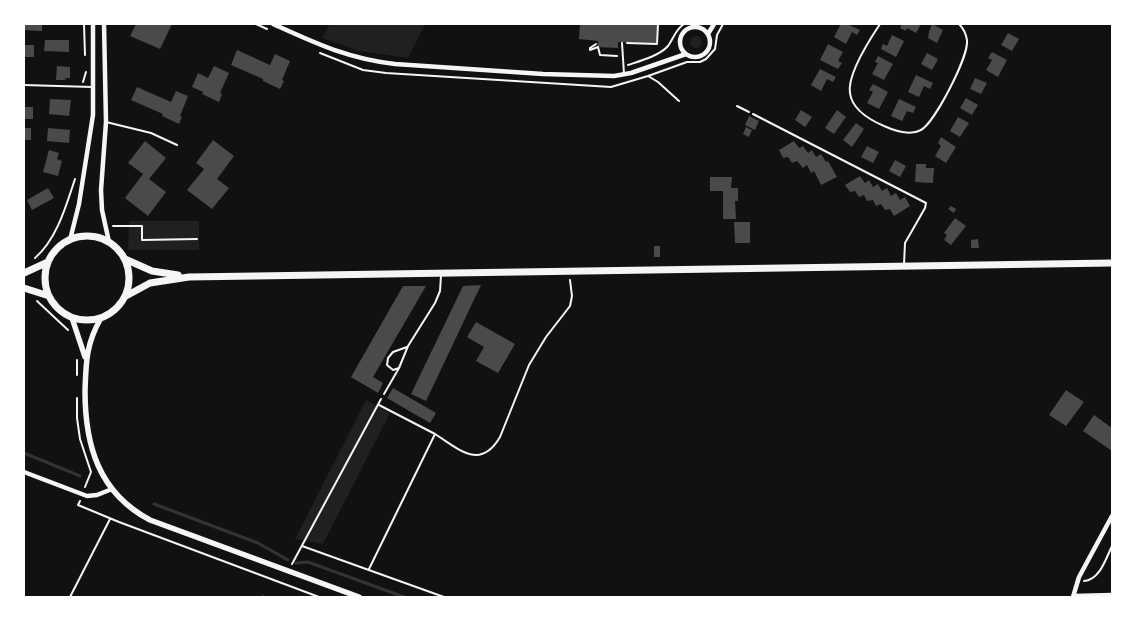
<!DOCTYPE html>
<html>
<head>
<meta charset="utf-8">
<style>
	body { margin:0 }
	#map { position:relative; width:1136px; height:621px; overflow:hidden; background:#111; font-family:Manrope,sans-serif }
	canvas { display:block }
	.frame { position:absolute; inset:0; border:25px solid #fff; pointer-events:none }
</style>
</head>
<body>
<div id="map">
<canvas width="1136" height="621"></canvas>
<div class="frame"></div>
</div>
<script>
const ctx = document.querySelector('canvas').getContext('2d');
ctx.lineJoin = 'round';
function paint(path, color) {
  ctx.fillStyle = color;
  ctx.fill(path, 'evenodd');
}
function trace(path, color, width, dash) {
  ctx.strokeStyle = color;
  ctx.lineWidth = width;
  ctx.lineCap = dash ? 'butt' : 'round';
  ctx.setLineDash(dash || []);
  ctx.stroke(path);
}
paint(new Path2D(`
	M330,24H425L408,58L359,51L322,38Z
	M690 42a6 6 0 1 1 12 0a6 6 0 1 1-12 0Z
	M129,221H199V250H128Z
	M366,400L390,413L323,544L295,539Z`), '#202020');
trace(new Path2D(`
	M24,453L80,476
	M154,504L258,543L288,560
	M296,563L308,562L404,597
	M262,597L263,596`), '#333', 3);
paint(new Path2D(`
	M24,24H42V31L24,30Z
	M136,24H172L160,49L130,36Z
	M580,24H658L657,44L618,42V48L597,47L598,41L579,39Z
	M841,24H847L860,30L857,35L852,32L846,44L834,37Z
	M902,24H921L916,33L907,28L906,31L900,28Z
	M932,24L943,30L937,43L928,38L929,32Z
	M1008,33L1019,39L1012,51L1001,45Z
	M892,35L904,41L896,57L881,49L883,44L887,46Z
	M45,40H69V52L44,51Z
	M828,44L843,52L838,61L842,63L838,69L820,60Z
	M24,45H34V57H24Z
	M237,50L270,65L275,54L290,61L282,80L284,81L280,89L263,81V79L231,65Z
	M992,52L1007,60L998,77L986,70L992,60L988,58Z
	M927,53L938,59L932,70L921,64Z
	M878,56L893,64L884,80L872,74L878,63L875,62Z
	M57,66L70,67V78H66L65,80H56Z
	M214,66L229,73L220,93L222,94L219,102L202,94L203,92L192,87L198,73L208,78Z
	M820,69L836,77L833,82L827,79L821,91L811,85Z
	M916,75L933,83L930,89L924,86L919,97L908,92Z
	M975,78L987,83L981,94L970,89Z
	M873,84L888,92L879,109L867,103L873,92L869,90Z
	M137,87L171,102L176,91L188,96L180,116L182,117L179,124L162,116L163,114L131,100Z
	M966,98L978,105L972,115L960,108Z
	M50,99L71,100L69,116L49,114Z
	M899,99L916,107L913,113L907,111L902,121L891,116Z
	M24,107H33V119H24Z
	M801,110L812,117L805,127L795,120Z
	M837,110L846,117L834,134L825,128Z
	M749,116L759,121L755,130L745,125Z
	M958,117L969,123L960,137L950,131Z
	M856,123L864,129L852,147L843,140Z
	M746,127L752,130L749,137L743,134Z
	M24,128H31V140H24Z
	M48,128L70,130L69,143L47,141Z
	M941,137L956,147L946,163L935,156L941,146L938,143Z
	M213,140L234,156L217,179L229,188L212,209L187,190L204,169L196,163Z
	M145,141L166,158L149,179L166,192L148,216L125,198L143,174L128,163Z
	M794,141L799,148L803,146L808,153L812,150L816,157L821,154L826,162L828,161L837,177L821,185L814,171L811,173L807,165L803,168L797,161L792,163L788,157L783,158L779,150Z
	M867,146L879,152L873,163L861,157Z
	M49,150L59,153L57,159L62,161L58,176L43,172Z
	M895,160L906,166L900,177L889,171Z
	M916,164H926V168H934L933,183L915,182Z
	M860,176L865,183L869,180L873,187L878,184L882,191L887,188L891,196L896,193L900,200L905,197L910,206L894,216L890,209L885,210L881,204L876,206L873,200L867,201L864,195L859,197L855,191L850,192L845,185Z
	M710,177H732L731,188H738V201H735L736,219H723V191H710Z
	M48,188L54,198L32,210L27,200Z
	M951,206L956,209L954,213L948,209Z
	M955,218L966,226L951,245L944,240L947,235L944,233Z
	M734,222H750V243H735Z
	M978,239L979,248H971V240Z
	M654,246H660V257H654Z
	M481,285L426,401L411,394L463,286Z
	M403,286H426L373,377L383,383L378,393L351,377Z
	M476,322L515,344L498,373L476,361L484,347L467,337Z
	M393,388L436,413L430,423L387,398Z
	M1066,390L1084,402L1066,426L1049,415Z
	M1094,415L1112,428V451L1083,431Z`), '#4a4a4a');
trace(new Path2D(`
	M84,24L85,55
	M256,24L267,29
	M627,43L657,44L658,24
	M596,44L590,48V50L598,47L600,55L617,56
	M320,53L363,70L386,73L611,87L648,76L687,62H700L706,59L715,49L717,35L723,24
	M628,65C640,61 659,56 668,46C674,38 675,30 684,24
	M648,76L658,82L679,101
	M83,82L86,72
	M737,106L749,112
	M113,226H142V240L197,239
	M35,258C57,239 66,206 75,179
	M37,301L68,330
	M77,375V360
	M77,398V418L80,439L91,472L85,487
	M379,405L435,434
	M80,501L78,505L119,522L319,597
	M302,546L444,597
	M292,564L381,399
	M369,569L435,434C459,449 480,471 500,437L529,365L546,337L570,306L572,296L570,280
	M1084,581C1100,580 1106,558 1112,546
	M70,597L110,519`), '#f5f5f5', 2);
trace(new Path2D(`
	M880,24C870,39 847,75 850,93C852,109 870,120 884,126C895,131 910,136 921,130C935,122 969,56 967,40C966,34 963,28 959,24
	M622,43L624,74
	M24,85L92,87
	M753,114L926,203L925,208L905,243L904,264
	M106,122L151,133L177,145
	M399,368L393,370L387,365L388,358L393,352L407,347
	M384,394L399,368L408,346L435,303L440,291L441,276`), '#f5f5f5', 2);
trace(new Path2D(`
	M104,24L106,122L101,190L102,210L109,242
	M273,24C315,43 348,59 395,64L543,74L614,76L631,73L686,54
	M680 42a15 15 0 1 1 30 0a15 15 0 1 1-30 0Z
	M708,34L714,24
	M70,240L79,204L93,115V24
	M24,472L87,496L97,495L112,489
	M1074,596L1112,595
	M1073,597L1079,577L1112,516`), '#f5f5f5', 4.5);
trace(new Path2D(`
	M72,318L85,357
	M101,318C86,344 86,362 85,391C85,446 99,493 150,520L359,597`), '#f5f5f5', 5.5);
trace(new Path2D(`
	M45 278a42 42 0 1 1 84 0a42 42 0 1 1-84 0Z
	M125,259L152,271L178,275
	M24,273L48,262
	M24,288L49,296
	M126,296L150,283L189,277L1112,263`), '#f5f5f5', 7);
</script>
</body>
</html>
